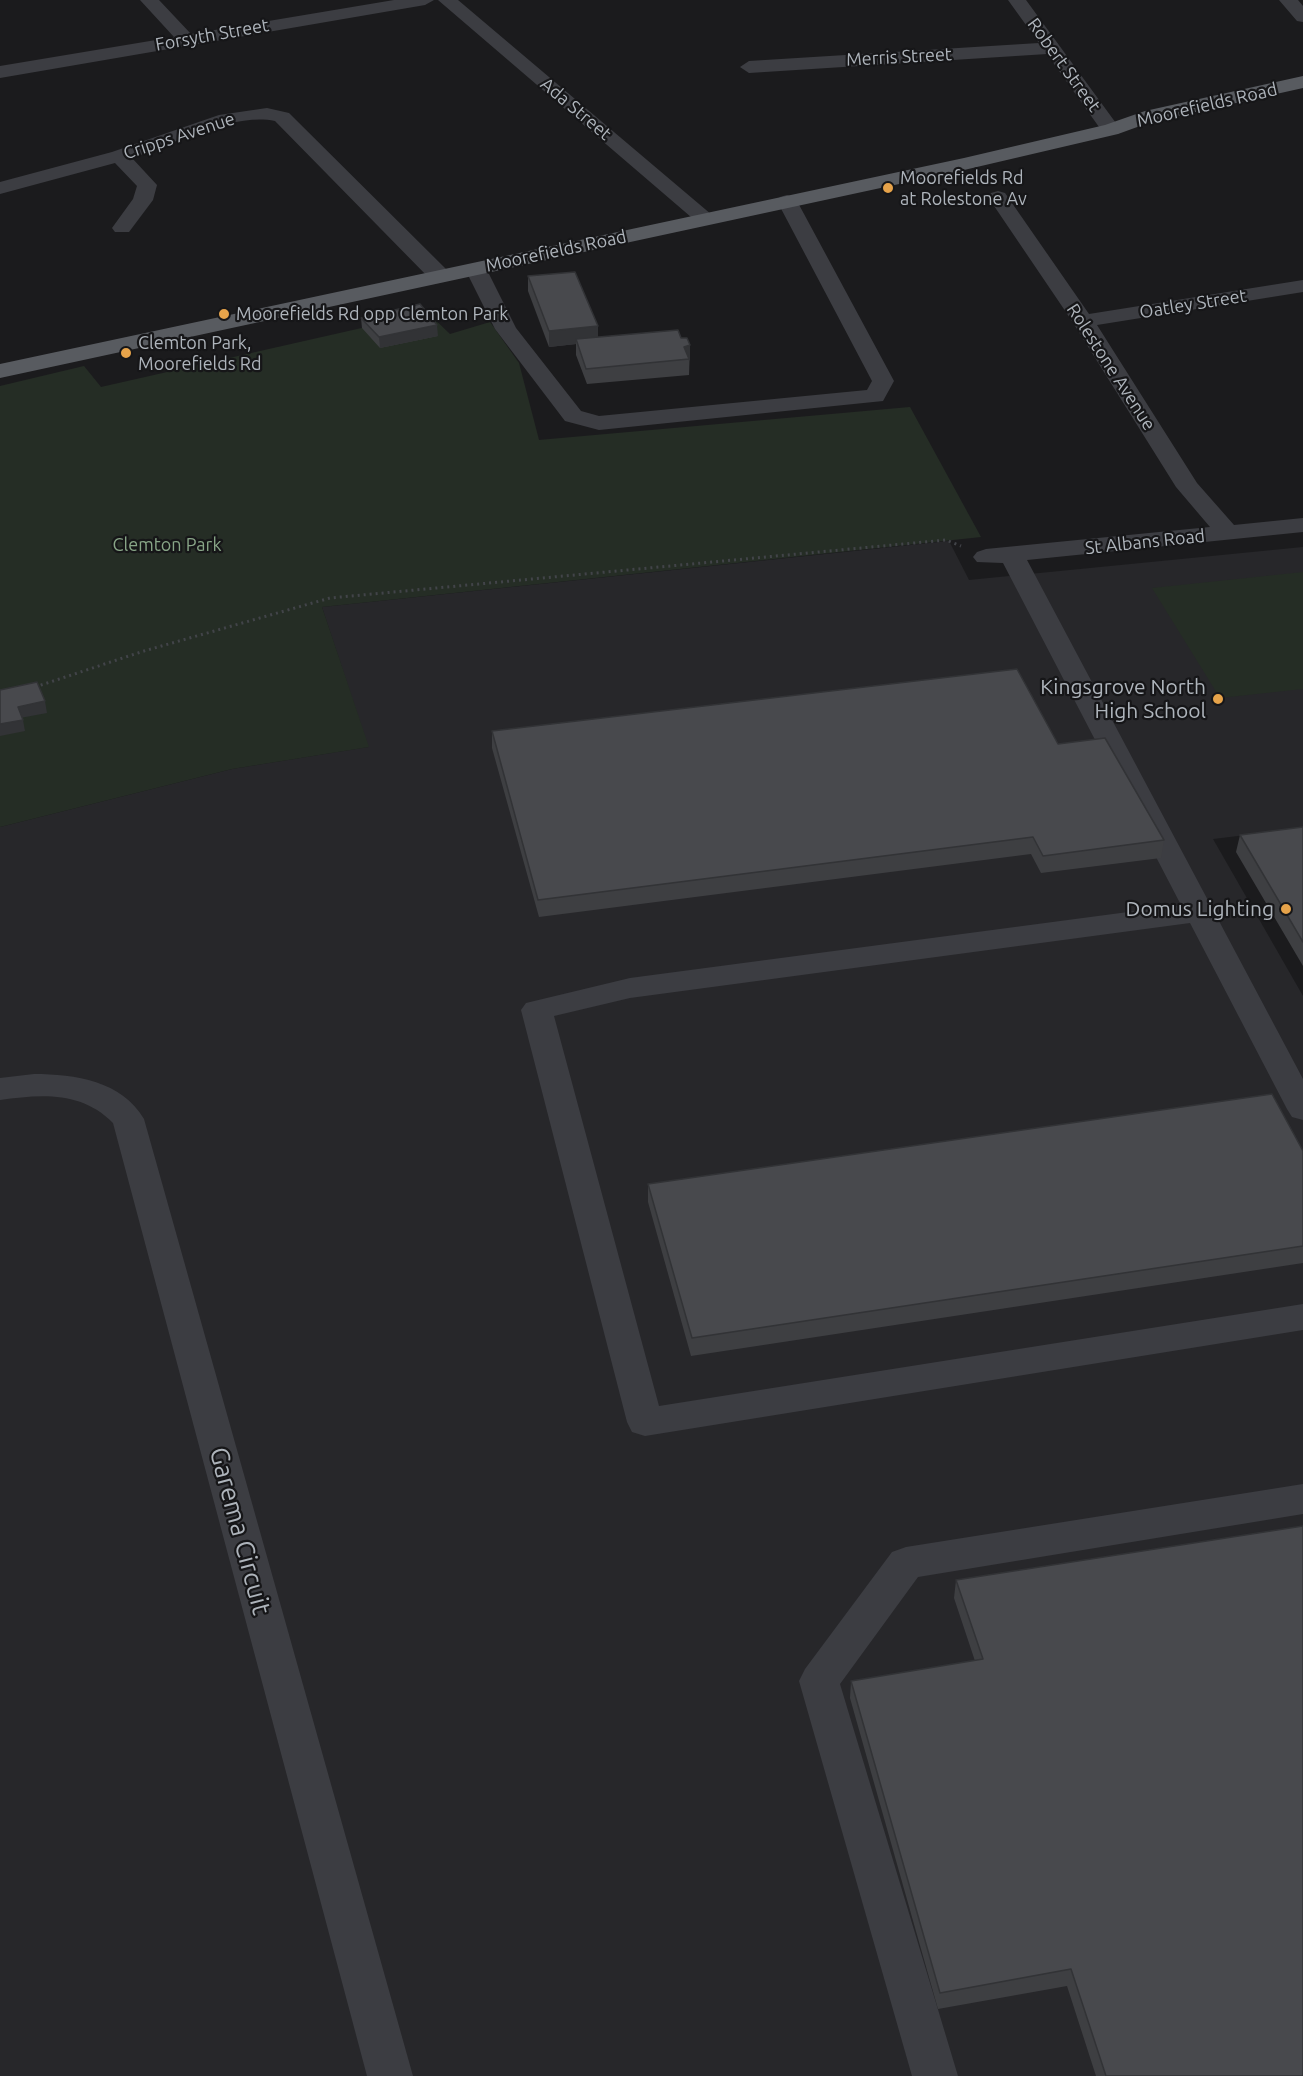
<!DOCTYPE html>
<html>
<head>
<meta charset="utf-8">
<style>
	body { margin:0 }
	canvas { display:block; background:#1b1b1d }
</style>
</head>
<body>
<canvas width="1303" height="2076"></canvas>
<script>
const ctx = document.querySelector('canvas').getContext('2d');
ctx.lineJoin = 'round';
function paint(path, color) {
  ctx.fillStyle = color;
  ctx.fill(path, 'evenodd');
}
function trace(path, color, width, dash) {
  ctx.strokeStyle = color;
  ctx.lineWidth = width;
  ctx.lineCap = dash ? 'butt' : 'round';
  ctx.setLineDash(dash || []);
  ctx.stroke(path);
}
function drawText(font, color, halo, rows, align = 'center') {
  ctx.font = font + ' Ubuntu,sans-serif';
  ctx.lineWidth = 4.5;
  ctx.setLineDash([]);
  ctx.textBaseline = 'middle';
  ctx.strokeStyle = halo;
  ctx.fillStyle = color;
  for (const [text, x, y, turn = 0] of rows) {
    ctx.save();
    ctx.translate(x, y);
    ctx.rotate((+turn || 0) * Math.PI / 180);
    ctx.textAlign = isNaN(turn) ? turn : align;
    if (halo) ctx.strokeText(text, 0, 0);
    ctx.fillText(text, 0, 0);
    ctx.restore();
  }
}
paint(new Path2D(`
	M949,541L969,580L1303,547V828L1213,839L1303,996V2076H0V827L232,769L368,747L322,607Z`), '#27272a');
paint(new Path2D(`
	M428,313L450,334L490,322L519,363L539,440L910,407L981,537L322,607L369,747L232,769L0,827V386L84,366L101,387Z
	M1303,572V689L1220,698L1152,588Z`), '#252d25');
trace(new Path2D(`
	M35,687L144,651L330,598L946,540L961,546`), '#424449', 3, [2, 4]);
paint(new Path2D(`
	M140,0H159L191,34L394,0H434L425,5L0,78V66L174,37Z
	M438,0H458L712,215L715,219L712,223H698Z
	M1008,0H1026L1121,130L1118,134H1104L1047,54L749,73L740,67L749,61L1039,43Z
	M1279,0H1298L1303,6V22L1297,21Z
	M267,108L289,113L448,271L451,276L448,281H432L275,121C233,112 172,145 132,158L157,185L153,200L129,232H115L112,228L133,199L137,186L115,163L0,194V182L112,152L219,115Z
	M998,191L1005,193L1089,314L1303,280V292L1097,325L1197,483L1234,525L1303,518V532L1027,560L1303,1079V1120L1292,1117L1287,1109L1190,923L630,998L554,1016L659,1406L1303,1304V1330L645,1436L632,1432L627,1422L521,1010L526,1003L630,978L1181,905L1003,563L977,562L973,557L977,552L986,549L1210,527L1176,487L1072,321L988,197L991,193Z
	M787,195L794,197L797,201L894,381L883,401L599,430L565,421L495,329L465,269L468,264H484L516,328L581,411L599,416L867,390L872,381L777,201L780,197Z
	M34,1074C75,1074 122,1081 144,1119L413,2076H367L113,1123C82,1091 41,1094 0,1100V1078Z
	M1303,1484V1514L918,1577L840,1684L958,2076H912L799,1681L805,1669L892,1552L906,1547Z`), '#3c3d42');
paint(new Path2D(`
	M1303,76V88L1151,122L1118,134L964,170L0,378V364L964,158L1105,125L1145,111Z`), '#585b60');
paint(new Path2D(`
	M528,276L598,326V337L681,338L690,345L689,375L587,384L576,355V344L549,347L528,291Z
	M361,318L438,336L380,348L362,328Z
	M492,731L1058,744L1164,840L1161,858L1041,873L1031,854L539,917L492,748Z
	M1303,827V966L1236,852L1240,835Z
	M1303,1151V1263L691,1356L648,1202V1184Z
	M956,1580L1303,2076H1096L1067,1986L938,2009L850,1698L851,1681L975,1661L954,1598Z`), '#3e3f42');
paint(new Path2D(`
	M437,325L438,336L380,348L379,337Z
	M598,326V342L576,339V344L549,347V331Z
	M690,345V360L689,361L684,347Z
	M45,701L47,713L20,718L18,707Z
	M23,720L25,731L0,736V724Z`), '#323336');
const building = new Path2D(`
	M575,272L598,326L549,331L528,276Z
	M420,304L437,325L379,337L361,318Z
	M678,330L681,338H687L690,345L684,347L689,359L586,369L576,339Z
	M1017,669L1058,744L1105,738L1164,840L1043,856L1033,837L538,900L492,731Z
	M37,682L45,701L18,707L23,720L0,724V690Z
	M1303,827V942L1240,835Z
	M1272,1094L1303,1151V1246L692,1338L648,1184Z
	M1303,1526V2076H1106L1071,1969L940,1993L851,1681L983,1659L956,1580Z`);
paint(building, '#48494d');
trace(building, '#323336', 1.5);
for (const [x, y, r, color] of [
	[888,188,6,"#e6a34a"],
	[224,314,6,"#e6a34a"],
	[126,353,6,"#e6a34a"],
	[1218,699,6,"#e6a34a"],
	[1286,909,6,"#e6a34a"]
]) {
  const dot = new Path2D();
  dot.arc(x, y, r, 0, 2 * Math.PI);
  ctx.fillStyle = color;
  ctx.fill(dot);
  trace(dot, '#161618', 2);
}
drawText('18px', '#aeb4bb', '#161618', [
	["Forsyth Street",212,35,-10],
	["Merris Street",899,57,-3],
	["Robert Street",1064,65,54],
	["Moorefields Road",1207,105,-13],
	["Ada Street",576,109,40],
	["Cripps Avenue",179,136,-18],
	["Moorefields Road",556,251,-12],
	["Oatley Street",1193,304,-9],
	["Rolestone Avenue",1111,367,57],
	["St Albans Road",1145,542,-6]
]);
drawText('18px', '#aeb4bb', '#161618', [
	["Moorefields Rd",900,178],
	["at Rolestone Av",900,199],
	["Moorefields Rd opp Clemton Park",236,314],
	["Clemton Park,",138,343],
	["Moorefields Rd",138,364]
], 'left');
drawText('18px', '#88a587', '#161618', [
	["Clemton Park",167,545]
]);
drawText('21px', '#aeb4bb', '#161618', [
	["Kingsgrove North",1206,687],
	["High School",1206,711],
	["Domus Lighting",1274,909]
], 'right');
drawText('26px', '#aeb4bb', '#161618', [
	["Garema Circuit",240,1531,75]
]);
</script>
</body>
</html>
